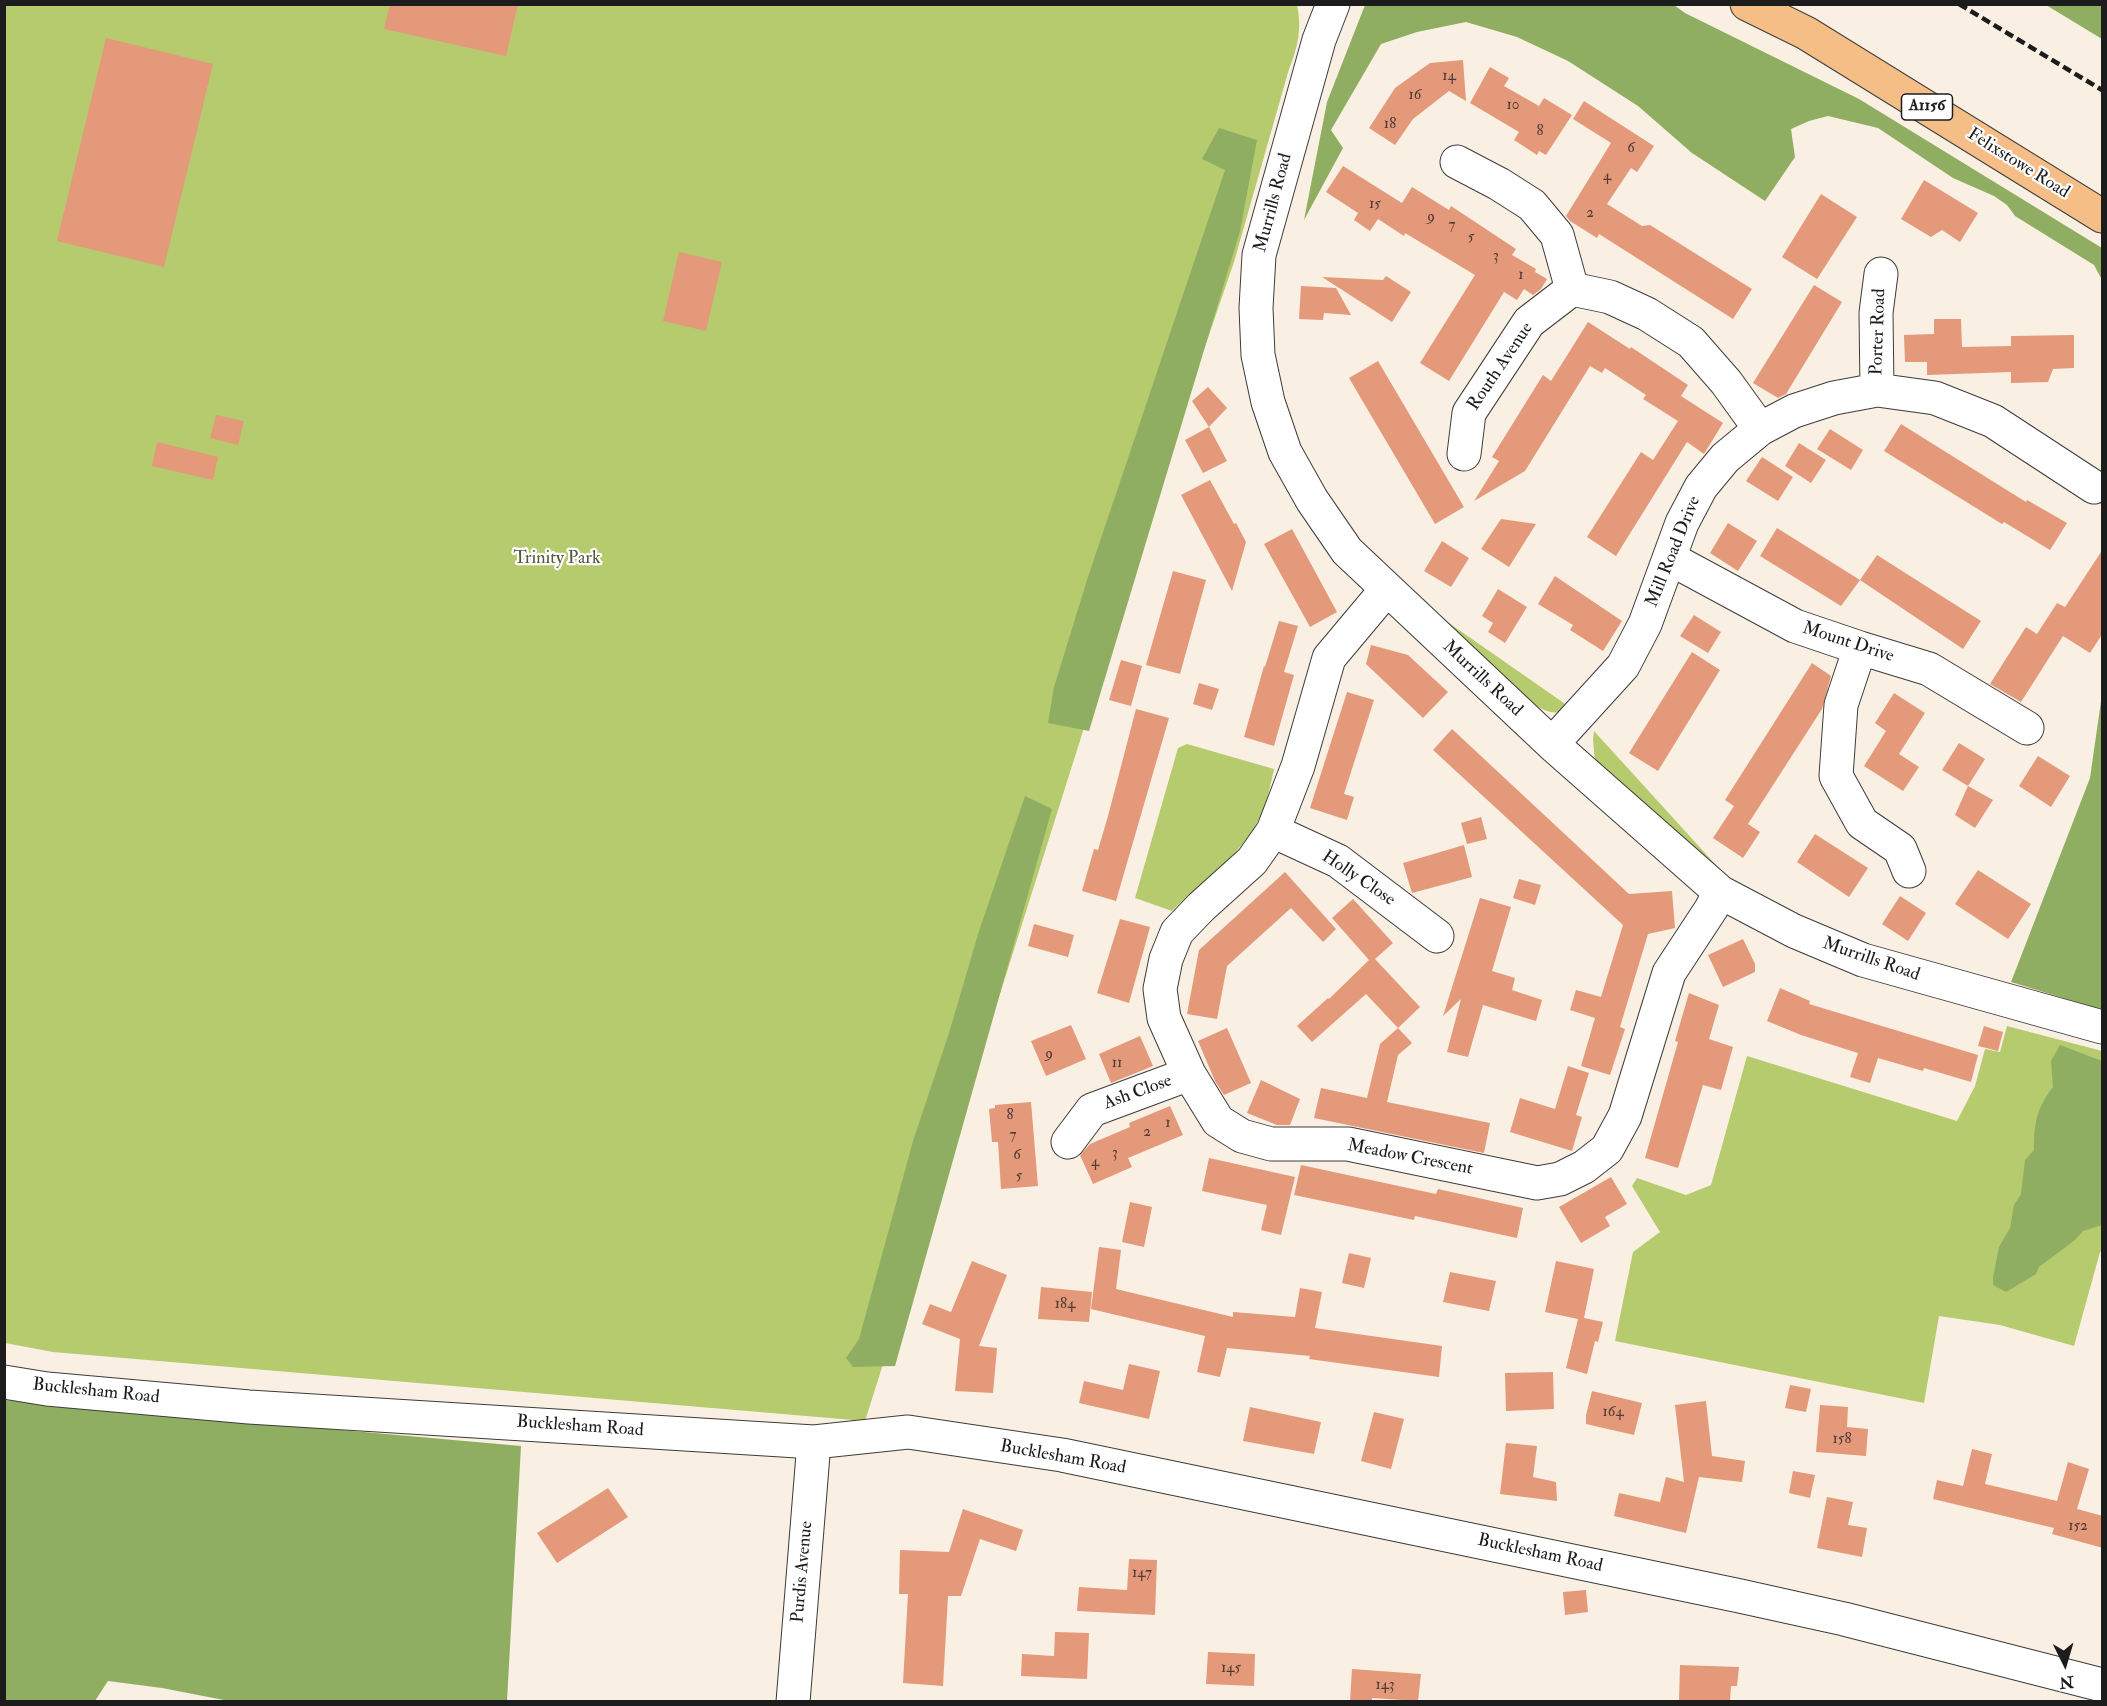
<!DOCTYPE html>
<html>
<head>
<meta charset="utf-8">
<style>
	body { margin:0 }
	#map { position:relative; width:2107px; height:1706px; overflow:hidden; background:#f9f0e3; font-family:"IM FELL Double Pica",serif }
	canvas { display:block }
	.frame { position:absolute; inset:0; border:6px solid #1c1c1c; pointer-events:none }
	.north { position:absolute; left:2035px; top:1634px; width:60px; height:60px; -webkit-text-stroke:4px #fff; paint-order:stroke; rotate:175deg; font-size:16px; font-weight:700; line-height:24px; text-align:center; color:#1c1c1c }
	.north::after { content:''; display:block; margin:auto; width:21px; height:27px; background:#1c1c1c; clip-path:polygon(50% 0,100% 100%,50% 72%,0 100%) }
</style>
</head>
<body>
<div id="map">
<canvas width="2107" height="1706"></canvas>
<div class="frame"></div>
<div class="north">N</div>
</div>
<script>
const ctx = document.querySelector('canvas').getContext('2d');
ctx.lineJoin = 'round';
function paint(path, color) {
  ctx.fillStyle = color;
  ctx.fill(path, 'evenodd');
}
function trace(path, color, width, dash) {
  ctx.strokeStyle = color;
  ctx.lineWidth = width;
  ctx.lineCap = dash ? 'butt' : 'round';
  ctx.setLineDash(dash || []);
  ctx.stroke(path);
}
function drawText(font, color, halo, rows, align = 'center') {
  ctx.font = font + ' "IM FELL Double Pica",serif';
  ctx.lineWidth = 4.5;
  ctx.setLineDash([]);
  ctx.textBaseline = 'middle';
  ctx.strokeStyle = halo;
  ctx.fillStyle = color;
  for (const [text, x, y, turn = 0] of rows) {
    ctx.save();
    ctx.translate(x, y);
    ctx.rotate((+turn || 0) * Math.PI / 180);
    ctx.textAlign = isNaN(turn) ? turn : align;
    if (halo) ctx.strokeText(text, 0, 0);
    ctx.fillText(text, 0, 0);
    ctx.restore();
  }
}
paint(new Path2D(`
	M5,5H1297C1302,28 1298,47 1289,69L1234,262L1199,364L865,1421L53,1352L5,1343Z
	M1426,607L1571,708C1556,717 1544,711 1530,702Z
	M1594,731L1725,875L1595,762L1593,740Z
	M1187,744L1274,769C1271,783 1268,797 1263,810C1245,854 1204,879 1172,911L1135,898L1178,748Z
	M2007,1026L2102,1051V1251L2100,1252L2074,1346L2000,1325L1939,1316L1924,1403L1615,1341L1633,1252L1660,1232L1632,1186L1637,1178L1686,1195L1711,1185L1747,1056L1957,1121L1975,1086L1985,1049L2000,1052Z`), '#b6ca6e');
paint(new Path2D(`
	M1365,5H1674L1685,13L1859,99L2102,248V280L2094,265L2015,216L2007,205L1994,196L1953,178L1878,128L1828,116L1809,121L1791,129L1795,157L1765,201L1692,153L1638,106L1568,61L1517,37L1466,22L1417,32L1381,44L1331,130L1343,148L1304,220L1327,102Z
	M2046,5H2102V39Z
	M1219,128L1257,140L1240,231L1089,731L1048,723L1054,687L1088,577L1225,170L1202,159Z
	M2102,694V1010L2011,982L2090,778Z
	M1025,796L1052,809L895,1366L853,1367L846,1358L859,1339L913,1141L949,1033L979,931Z
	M2060,1045L2102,1061V1225L2083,1231L2075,1240L2039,1267L2036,1274L2006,1292L1993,1285V1277L1999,1247L2010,1228L2014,1205L2021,1194L2025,1160L2034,1150C2034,1124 2036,1109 2053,1087L2051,1061Z
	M4,1400L521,1446L507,1701H229L162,1688L108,1681L95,1701H5Z`), '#90ae61');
paint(new Path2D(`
	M390,4H518L506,56L384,29Z
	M106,38L213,64L164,267L57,241Z
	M1463,60L1466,101L1449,91L1413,119L1395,145L1369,128L1395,88L1430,63Z
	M1490,67L1509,78L1504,86L1539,106L1544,98L1572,115L1546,155L1539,151L1537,155L1514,140L1519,132L1470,103Z
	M1584,101L1654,146L1637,172L1631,168L1607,204L1642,226L1650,225L1752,289L1733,319L1599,234L1597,238L1570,221L1566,216L1611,143L1573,119Z
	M1343,166L1402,203L1412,187L1449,210L1451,206L1516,249L1512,255L1536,269L1535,272L1547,279L1541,289L1533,295L1524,289L1517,300L1504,292L1449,381L1420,363L1475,275L1405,233L1404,236L1378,219L1370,231L1354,220L1358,213L1326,192Z
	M1924,180L1978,213L1960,242L1942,230L1931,237L1901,219Z
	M1821,194L1857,217L1817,279L1782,257Z
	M679,252L722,262L706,331L663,321Z
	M1386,276L1411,292L1392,322L1322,277L1383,280Z
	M1814,285L1842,302L1786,394L1778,398L1753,383Z
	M1301,286L1336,288L1351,315L1324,313L1323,320L1299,319Z
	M1934,319H1961L1962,347L2011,346V336L2074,335V368L2053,369L2048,382L2011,383V372L1927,375V362H1905L1904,335L1934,334Z
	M1588,322L1630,349L1631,347L1688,385L1681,396L1723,423L1704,454L1687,442L1616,556L1587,537L1641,452L1653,460L1678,421L1643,399L1646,395L1605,368L1602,373L1590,366L1525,471L1474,501L1499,461L1492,457L1543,375L1551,381Z
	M1378,361L1464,507L1435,524L1349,378Z
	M1208,387L1227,408L1209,427L1192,401Z
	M216,415L244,421L238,445L210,438Z
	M1901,424L2026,502L2027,500L2067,523L2050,550L2004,522L2002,524L1884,451Z
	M1209,427L1227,461L1203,473L1185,440Z
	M1830,429L1863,450L1851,470L1817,449Z
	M157,442L218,457L213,480L152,466Z
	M1799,443L1826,460L1811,483L1785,466Z
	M1762,457L1793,477L1778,501L1746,481Z
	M1210,480L1234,524L1236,523L1246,542L1232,591L1181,495Z
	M1501,519L1536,524L1509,567L1481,549Z
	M1728,523L1757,541L1738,571L1710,553Z
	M1777,528L1860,580L1841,606L1760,556Z
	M1292,529L1337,612L1310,627L1264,544Z
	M1442,541L1469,558L1451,587L1424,571Z
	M2103,549V633L2090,653L2063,636L2021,702L1990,684L2026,627L2037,634L2057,603L2065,607Z
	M1877,555L1981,621L1963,649L1860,580Z
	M1173,571L1206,580L1180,674L1146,665Z
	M1555,576L1622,621L1603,651L1570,630L1573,625L1538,604Z
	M1498,589L1527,607L1505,643L1488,632L1493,623L1482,616Z
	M1694,615L1721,632L1708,653L1680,636Z
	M1279,621L1298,626L1284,672L1294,675L1274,746L1244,737L1264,666L1265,667Z
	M1371,645L1408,655L1448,692L1423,718L1366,664Z
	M1692,652L1720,670L1658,771L1629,753Z
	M1121,660L1142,666L1131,706L1109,700Z
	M1812,663L1831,676L1822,709L1748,824L1760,832L1743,858L1713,838L1734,806L1725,800Z
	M1199,683L1219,689L1212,710L1193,704Z
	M1347,692L1374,700L1344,794L1354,797L1347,820L1310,808Z
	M1894,693L1925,713L1899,754L1919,767L1903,791L1864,766L1886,731L1875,723Z
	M1136,709L1169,718L1116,901L1082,891L1094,849L1098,850L1108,816Z
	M1452,729L1629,894L1672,891L1675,928L1648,934L1620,1027L1625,1029L1610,1075L1581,1066L1595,1018L1570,1010L1576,990L1601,997L1623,925L1433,750Z
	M1959,743L1985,759L1968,786L1942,770Z
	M2038,756L2070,776L2051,807L2019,786Z
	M1968,786L1993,800L1975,828L1955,815Z
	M1481,817L1487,839L1467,844L1461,823Z
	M1815,834L1868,868L1849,897L1797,862Z
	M1464,845L1472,877L1412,893L1403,863Z
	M1978,870L2031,904L2008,939L1955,904Z
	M1285,872L1336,929L1323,942L1291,908L1227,966L1217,1019L1187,1014L1199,950Z
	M1519,879L1541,885L1535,905L1513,898Z
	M1900,896L1926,913L1908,941L1882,924Z
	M1480,898L1511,907L1492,971L1515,978L1512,990L1542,1000L1536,1021L1483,1005L1468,1057L1447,1052L1461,999L1443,1016Z
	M1353,899L1393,943L1375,959L1420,1007L1398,1028L1366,994L1312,1042L1297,1026L1328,998L1329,999L1369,960L1332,918Z
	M1120,919L1150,927L1129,1003L1097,993Z
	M1034,924L1074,935L1068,957L1028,946Z
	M1743,939L1755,964V972L1723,987L1708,955Z
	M1780,988L1810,1001L1809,1004L1978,1055L1971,1082L1924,1068L1923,1071L1878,1058L1870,1083L1850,1077L1858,1053L1801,1035L1767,1021Z
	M1689,993L1719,1005L1709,1039L1733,1047L1721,1090L1703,1085L1678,1168L1645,1158L1678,1042L1675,1041Z
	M1071,1025L1086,1059L1046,1076L1031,1041Z
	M1984,1026L2003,1032L1998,1051L1978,1046Z
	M1227,1028L1251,1083L1224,1095L1215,1081L1198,1041Z
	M1398,1028L1412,1043L1398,1055L1387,1102L1490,1123L1484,1153L1314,1118L1321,1088L1367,1098L1380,1044Z
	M1140,1036L1153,1066L1111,1083L1099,1054Z
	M1568,1066L1589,1073L1576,1115L1582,1117L1572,1151L1510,1132L1520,1098L1555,1109Z
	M1261,1080L1300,1099L1290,1125H1277L1247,1113Z
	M1031,1102L1038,1186L1001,1189L998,1142H992L989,1109L995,1108V1105Z
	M1170,1106L1183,1135L1128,1158L1132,1167L1093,1184L1080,1155L1090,1144L1130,1127L1129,1123Z
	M1209,1158L1295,1177L1281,1235L1261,1230L1267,1205L1202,1191Z
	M1301,1165L1436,1194L1438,1189L1523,1208L1517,1238L1415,1216L1414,1220L1294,1195Z
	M1611,1177L1627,1204L1605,1217L1610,1226L1581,1243L1559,1207Z
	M1130,1202L1152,1207L1144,1247L1122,1242Z
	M1099,1247L1121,1250L1116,1289L1233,1317V1312L1295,1317L1300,1288L1322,1292L1315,1328L1442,1346L1439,1377L1309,1359L1310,1356L1227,1348L1220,1377L1197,1372L1205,1336L1091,1309Z
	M1349,1253L1371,1258L1364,1288L1342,1283Z
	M972,1261L1007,1275L979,1346L997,1348L993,1393L955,1391L960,1339L922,1324L930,1304L951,1312Z
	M1556,1261L1594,1269L1584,1318L1603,1322L1598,1342L1595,1341L1587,1374L1566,1368L1578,1319L1545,1312Z
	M1450,1272L1496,1281L1489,1311L1443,1302Z
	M1041,1287L1092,1292L1089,1322L1038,1319Z
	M1129,1364L1160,1371L1149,1419L1079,1403L1084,1381L1123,1390Z
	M1553,1372L1554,1409L1506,1411L1505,1373Z
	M1790,1385L1811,1389L1806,1412L1785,1408Z
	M1592,1391L1642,1403L1634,1435L1586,1424V1415Z
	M1706,1401L1712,1456L1745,1461L1742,1482L1699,1477L1686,1533L1614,1516L1619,1493L1660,1502L1666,1477L1684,1482L1675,1405Z
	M1820,1405L1848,1407L1847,1427L1868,1429L1866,1456L1816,1452Z
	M1250,1407L1321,1422L1314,1454L1243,1441Z
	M1374,1412L1404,1419L1391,1469L1361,1461Z
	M1506,1443L1537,1446L1533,1477L1556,1482L1557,1501L1500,1494Z
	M1972,1449L1992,1454L1985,1484L2057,1501L2068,1462L2089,1469L2077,1509L2103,1516V1548L2052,1534L2054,1528L1933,1499L1937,1480L1963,1486Z
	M1793,1471L1815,1475L1810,1498L1789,1493Z
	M608,1488L628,1517L557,1563L537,1533Z
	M1827,1497L1853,1502L1848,1525L1867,1528L1862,1557L1817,1548Z
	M963,1509L1023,1530L1016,1551L980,1539L961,1596H948L943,1686L903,1683L908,1594H899L900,1550L949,1552Z
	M1129,1559L1157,1560L1155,1615L1077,1611L1079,1587L1127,1590Z
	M1586,1590L1588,1612L1565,1615L1563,1592Z
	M1055,1632L1089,1633L1087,1679L1021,1676L1022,1654L1054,1656Z
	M1208,1652L1255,1654L1254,1686L1206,1684Z
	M1680,1665L1739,1667L1737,1686H1731L1730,1701H1679Z
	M1352,1669L1421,1674L1418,1701L1372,1698V1701H1350Z`), '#e3997a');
const minor = new Path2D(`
	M1333,4L1319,40L1259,255L1256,308L1258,355L1268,402L1285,452L1312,500L1347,551L1552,744L1720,892L1794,931L1863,960L2102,1027
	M1457,162L1499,184L1532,205L1557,235L1572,289
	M1877,390L1876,313L1881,274
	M1464,454L1469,413L1529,322L1572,289L1610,297L1647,314L1691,342L1726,382L1760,429
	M1669,558L1795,626L1860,648L1929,669L2027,728
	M1386,590L1329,658L1298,766L1273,831L1252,861L1201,907L1177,932L1166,959L1160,989L1164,1018L1189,1074L1218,1121L1242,1136L1271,1144H1348L1537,1183L1560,1179L1584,1167L1607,1149L1625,1116L1669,973L1711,909L1720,892
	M1860,648L1841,705L1836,776L1862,823L1900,849L1909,871
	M1552,744L1623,666L1645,624L1682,523L1701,487L1725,458L1760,429L1794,411L1834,398L1877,390L1935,398L1993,421L2094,487
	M1273,831L1338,861L1437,936
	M1068,1142L1092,1110L1189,1074
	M4,1382L47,1389L249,1407L814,1442L908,1432L1062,1455L1740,1596L1844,1619L2102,1685
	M793,1702L814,1442`);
const major = new Path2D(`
	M1747,4L1806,33L2102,216`);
trace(minor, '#3d3c3a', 35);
trace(major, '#3d3c3a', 35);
trace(minor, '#fff', 33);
trace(major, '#f6be87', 33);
trace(new Path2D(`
	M1959,4L2102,90`), '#1c1c1c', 4.5, [9, 4.5]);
drawText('15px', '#4e3b34', null, [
	["14",1449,77],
	["16",1415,96],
	["10",1513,106],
	["18",1390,125],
	["8",1540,132],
	["6",1631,149],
	["4",1607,177],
	["15",1375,205],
	["2",1590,214],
	["9",1431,218],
	["7",1452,226],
	["5",1471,238],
	["3",1496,257],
	["1",1521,276],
	["9",1049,1055],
	["11",1117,1064],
	["8",1010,1116],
	["1",1168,1124],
	["2",1147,1133],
	["7",1013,1136],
	["3",1115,1154],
	["6",1017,1156],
	["4",1095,1163],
	["5",1019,1177],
	["184",1065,1305],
	["164",1613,1413],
	["158",1842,1440],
	["152",2078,1527],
	["147",1142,1574],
	["145",1231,1669],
	["143",1385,1686]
]);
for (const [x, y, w] of [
	[1927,107,51]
]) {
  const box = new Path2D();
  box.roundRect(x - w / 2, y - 13, w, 26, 4.5);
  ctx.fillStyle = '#fff';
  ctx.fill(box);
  trace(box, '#1c1c1c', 1.5);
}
drawText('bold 16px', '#1c1c1c', null, [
	["A1156",1927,107]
]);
drawText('18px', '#1c1c1c', '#fff', [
	["Felixstowe Road",2018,164,32],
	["Murrills Road",1274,203,-75],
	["Porter Road",1879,332,-88],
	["Routh Avenue",1501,367,-56],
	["Mill Road Drive",1674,552,-68],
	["Mount Drive",1848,643,18],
	["Murrills Road",1482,679,43],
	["Holly Close",1358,879,34],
	["Murrills Road",1871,960,19],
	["Ash Close",1138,1093,-20],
	["Meadow Crescent",1410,1158,11],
	["Bucklesham Road",96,1392,6],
	["Bucklesham Road",580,1427,4],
	["Bucklesham Road",1063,1458,10],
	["Bucklesham Road",1540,1554,12],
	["Purdis Avenue",803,1572,-85]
]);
drawText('18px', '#525939', '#fff', [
	["Trinity Park",557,559]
]);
</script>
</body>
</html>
